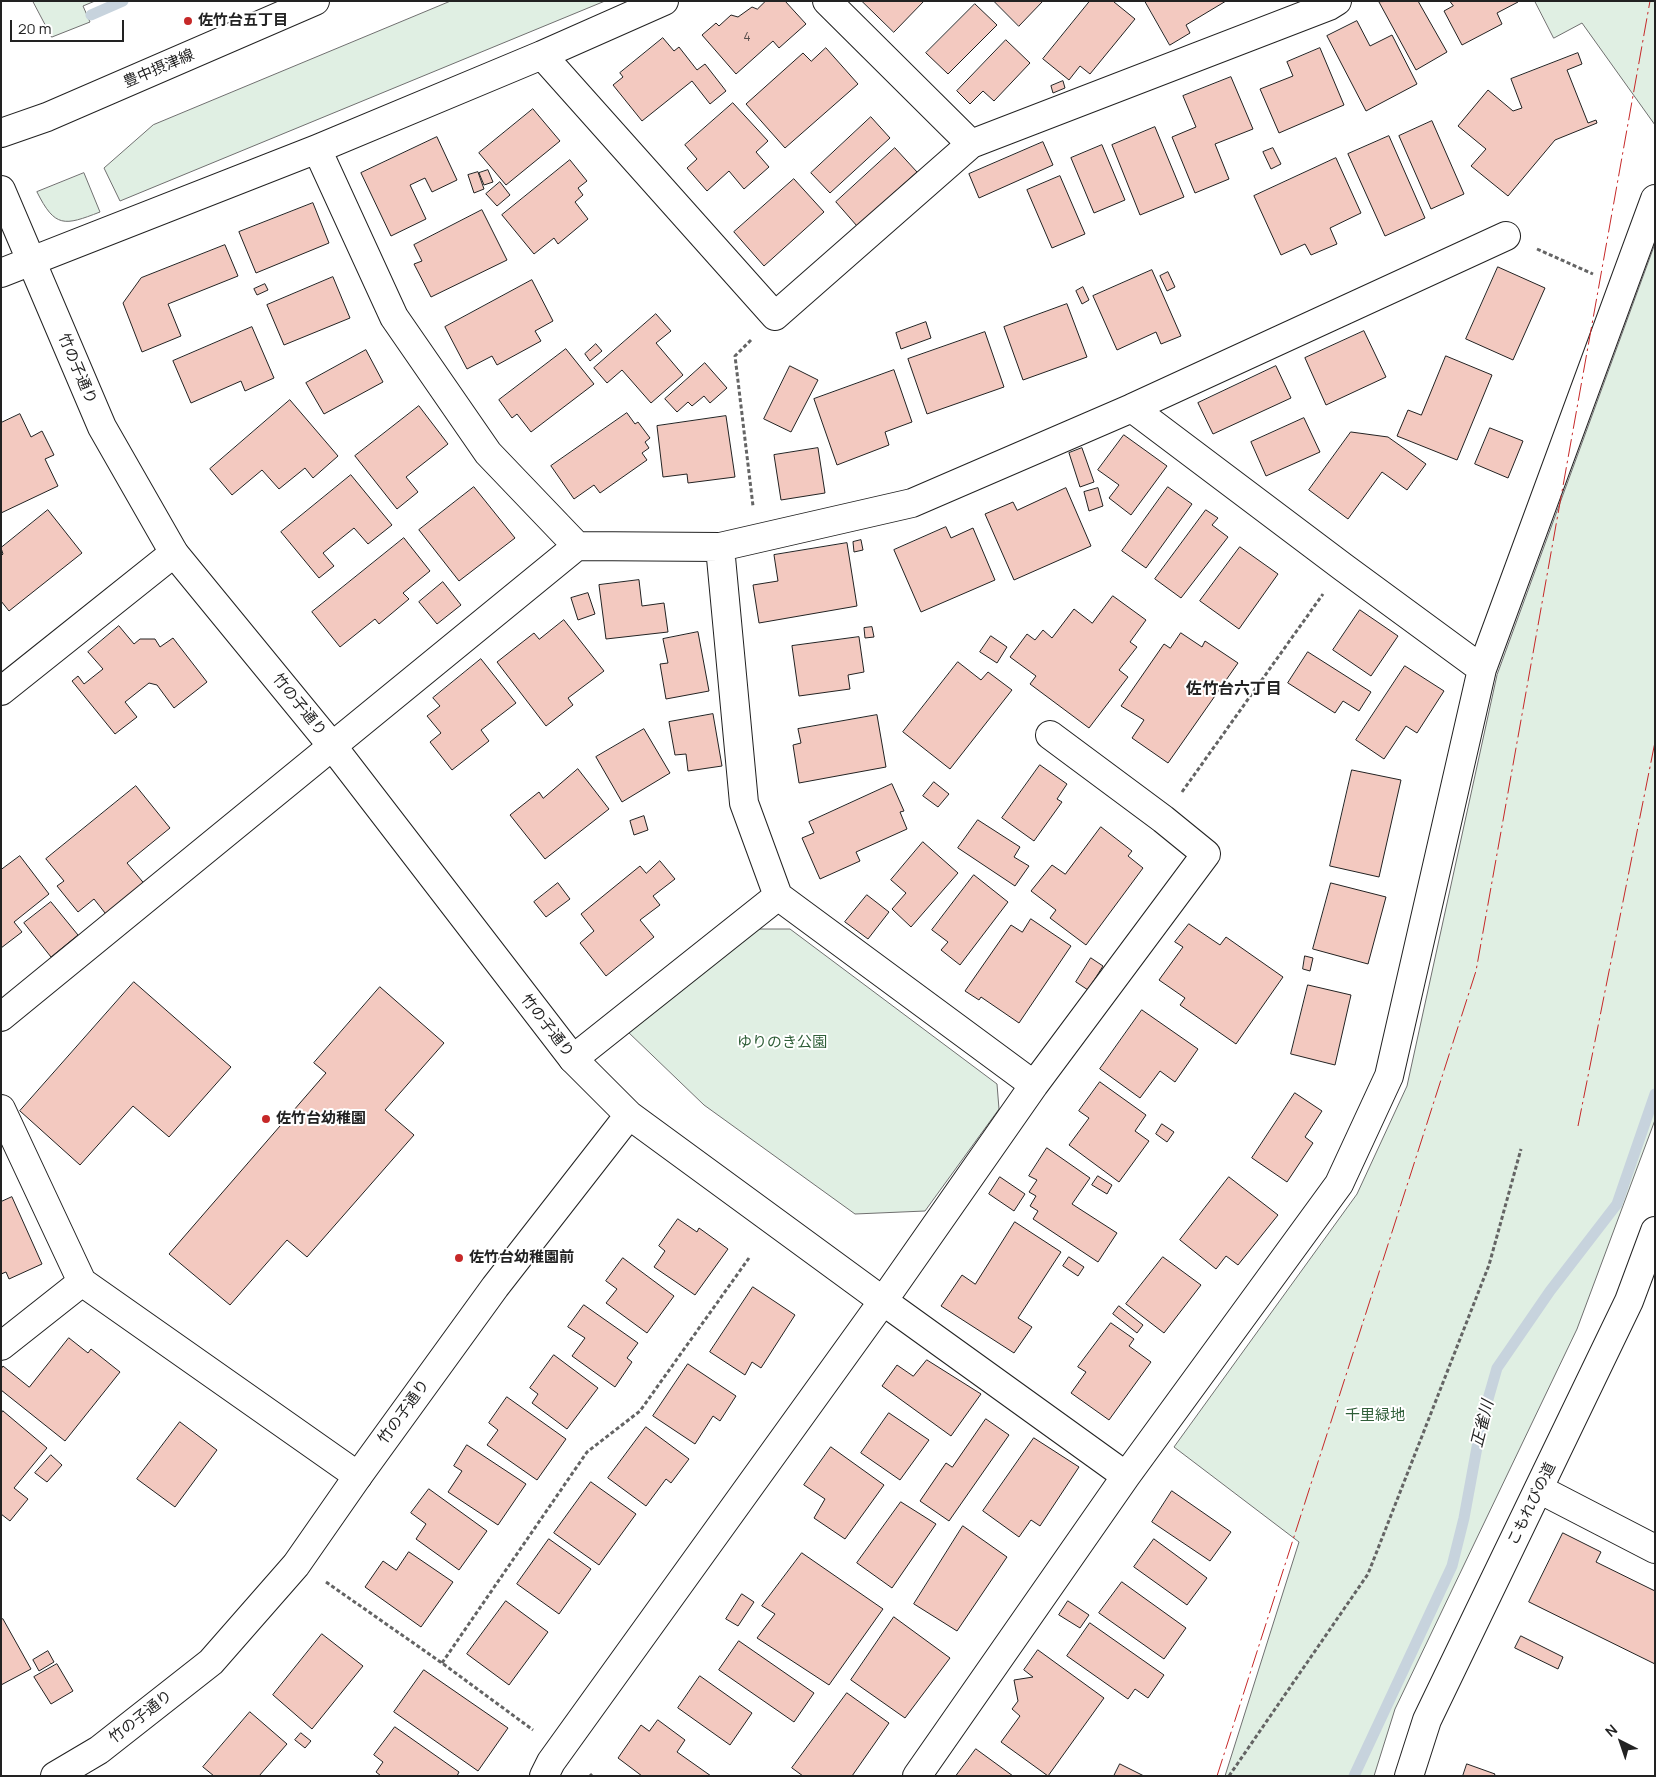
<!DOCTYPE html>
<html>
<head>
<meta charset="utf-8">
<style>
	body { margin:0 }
	#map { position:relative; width:1656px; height:1777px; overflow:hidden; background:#fff; font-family:Manrope,sans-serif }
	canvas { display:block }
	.frame { position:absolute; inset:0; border:2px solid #222; pointer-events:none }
	.north { position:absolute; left:1596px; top:1717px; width:50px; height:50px; -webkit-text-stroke:4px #fff; paint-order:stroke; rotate:319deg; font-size:14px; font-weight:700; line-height:20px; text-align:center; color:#222 }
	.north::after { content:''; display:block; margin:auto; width:18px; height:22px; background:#222; clip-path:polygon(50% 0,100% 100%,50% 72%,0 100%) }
	.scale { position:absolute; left:10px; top:20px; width:114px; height:22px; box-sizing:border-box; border:2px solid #222; border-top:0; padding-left:6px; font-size:15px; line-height:18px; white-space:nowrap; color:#222; -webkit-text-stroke:4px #fff; paint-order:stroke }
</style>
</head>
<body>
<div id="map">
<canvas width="1656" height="1777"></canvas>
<div class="frame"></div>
<div class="north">N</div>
<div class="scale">20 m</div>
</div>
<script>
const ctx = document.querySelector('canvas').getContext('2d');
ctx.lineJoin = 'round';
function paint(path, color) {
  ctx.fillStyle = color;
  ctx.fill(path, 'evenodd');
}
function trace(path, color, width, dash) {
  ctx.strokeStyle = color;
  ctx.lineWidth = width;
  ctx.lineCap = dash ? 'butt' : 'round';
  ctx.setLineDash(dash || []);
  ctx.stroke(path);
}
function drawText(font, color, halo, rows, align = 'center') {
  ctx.font = font + ' Manrope,"Noto Sans JP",sans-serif';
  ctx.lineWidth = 4;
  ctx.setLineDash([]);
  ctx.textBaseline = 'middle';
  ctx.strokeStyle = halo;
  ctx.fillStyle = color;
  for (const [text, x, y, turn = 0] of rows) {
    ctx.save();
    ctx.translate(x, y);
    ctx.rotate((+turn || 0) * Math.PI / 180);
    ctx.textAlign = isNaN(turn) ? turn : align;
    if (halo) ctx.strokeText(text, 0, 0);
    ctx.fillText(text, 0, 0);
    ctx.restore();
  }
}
const green = new Path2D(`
	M33,1H95L83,6L90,22L52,37Z
	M451,1H605L120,201L104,168L153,125Z
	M1535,1H1655V125L1582,23L1554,38Z
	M84,173L100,212C64,226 55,228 37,192Z
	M1655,244V1120L1577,1329L1395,1709L1374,1776H1225L1299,1542L1174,1447L1357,1194L1407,1086L1497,675Z
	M757,929H790L997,1084L999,1109L925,1211L855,1214L704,1105L627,1031Z`);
paint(green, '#e0efe3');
trace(green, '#6f6f6f', 1);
trace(new Path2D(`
	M91,15L123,1
	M1354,1776L1452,1566L1464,1518L1482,1420L1497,1368L1550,1291L1617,1204L1655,1094`), '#c7d3dd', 11);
const building = new Path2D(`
	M766,1H785L806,24L779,48L773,41L736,74L702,35L716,23L719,26L731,15L738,17L752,7L757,9Z
	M862,1H924L894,32Z
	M994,1H1043L1019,26Z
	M1090,1H1115L1114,2L1135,19L1090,74L1080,66L1069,80L1043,59Z
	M1145,1H1226L1186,25L1190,33L1170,45Z
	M1418,1L1447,52L1416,70L1379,2Z
	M1450,1H1518V2L1497,13L1502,24L1462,45L1444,11L1453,6Z
	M975,4L997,25L948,74L926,53Z
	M1357,21L1370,46L1392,35L1417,84L1366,111L1327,36Z
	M663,38L674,51L679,47L697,70L705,64L726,91L710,104L692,81L642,121L613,85L623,77L620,73Z
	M1006,40L1030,63L994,101L983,91L970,104L957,91Z
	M826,48L858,84L785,148L746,104L803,53L811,61Z
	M1320,48L1344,105L1279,133L1260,89L1293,76L1287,62Z
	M1578,53L1582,64L1567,70L1588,123L1596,120L1597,123L1555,140L1508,196L1471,166L1486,149L1458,126L1488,90L1513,111L1522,108L1511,79Z
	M1231,77L1253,129L1215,144L1229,179L1195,193L1172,137L1196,127L1183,96Z
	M1063,81L1065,88L1053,93L1051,86Z
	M733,103L768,141L756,152L769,167L744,189L729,171L707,191L687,168L697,159L685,145Z
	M533,109L560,141L506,185L479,153Z
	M871,117L890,138L830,193L811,173Z
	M1432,121L1464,194L1431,209L1399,136Z
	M1155,127L1184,197L1140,215L1112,145Z
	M1389,136L1425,218L1385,236L1348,154Z
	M437,137L457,180L432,192L425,178L410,185L426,219L391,236L361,173Z
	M1043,142L1053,165L979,198L969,174Z
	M1102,145L1125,200L1094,213L1071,158Z
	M895,148L917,172L857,226L836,202Z
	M1273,148L1281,164L1271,169L1263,152Z
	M1336,158L1361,213L1330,228L1337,244L1311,255L1305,244L1281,255L1254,196Z
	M570,160L587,181L578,188L583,195L575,202L588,219L558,244L554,238L534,254L502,215Z
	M488,170L493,182L484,185L479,173Z
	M478,172L484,189L474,193L468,175Z
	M1060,176L1085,234L1052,248L1027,190Z
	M794,179L824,212L764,266L734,232Z
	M500,182L510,195L497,206L486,194Z
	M313,203L329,243L256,273L239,232Z
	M482,210L507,260L431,297L414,264L422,261L414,245Z
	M225,245L238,276L168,304L181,336L142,352L123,303L141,278Z
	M1498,267L1545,288L1513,360L1466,339Z
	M1152,270L1181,336L1161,344L1156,332L1117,350L1093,296Z
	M1168,272L1175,287L1167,291L1160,276Z
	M333,277L350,318L284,345L267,305Z
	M532,280L553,321L535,331L541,341L497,365L492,356L467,369L445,327Z
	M265,284L268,290L257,295L254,289Z
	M1083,287L1089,300L1082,304L1076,291Z
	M1067,304L1087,357L1023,380L1004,327Z
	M656,314L671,331L656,343L683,375L651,403L622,370L607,383L594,368Z
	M926,322L931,338L901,349L896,333Z
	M252,327L274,378L245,391L241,381L191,403L173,361Z
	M1364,331L1386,377L1326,405L1305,358Z
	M985,332L1004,387L927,414L908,359Z
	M596,344L602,351L590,361L585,354Z
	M566,349L594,384L531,432L517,414L512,418L499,400Z
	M366,350L383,382L324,414L306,383Z
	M1446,356L1492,375L1457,460L1397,436L1408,410L1421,415Z
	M705,363L727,388L710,403L704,396L692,406L688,402L677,412L665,399Z
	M790,366L818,380L791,432L764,419Z
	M1276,366L1291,398L1213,434L1198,403Z
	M894,370L912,422L885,432L889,445L837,465L814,399Z
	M290,400L338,456L313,478L305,468L279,489L262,470L232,495L210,469Z
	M419,406L448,444L406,477L418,492L397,509L355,456Z
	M627,413L635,424L638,422L650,438L645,442L649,448L642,453L647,460L600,493L594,485L574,499L551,466Z
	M20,414L31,437L42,431L54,455L45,459L58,486L1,513V423Z
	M726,416L735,477L688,483L687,474L663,477L657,426Z
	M1304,418L1320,452L1266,476L1251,442Z
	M1490,428L1523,441L1508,478L1475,464Z
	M1351,432L1388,437L1426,464L1407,490L1382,472L1348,519L1309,490Z
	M1124,435L1167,466L1131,515L1109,498L1119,485L1098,470Z
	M818,448L825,493L781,500L774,455Z
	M1082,448L1094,482L1080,487L1069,453Z
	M351,475L392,525L368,544L354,528L323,553L334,566L319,578L281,532Z
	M474,487L515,538L459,581L419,530Z
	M1168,487L1192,504L1146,568L1122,551Z
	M1066,488L1091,546L1014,580L985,514L1013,502L1017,510Z
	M1098,488L1103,506L1089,511L1084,492Z
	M48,510L82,553L9,611L1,601V556L3,554L1,548Z
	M1206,510L1218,518L1212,525L1228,537L1181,598L1155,579Z
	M946,527L951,538L973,528L995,580L921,612L894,550Z
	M404,538L430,571L403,593L409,599L379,624L375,619L340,647L312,612Z
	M861,540L863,550L854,552L853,542Z
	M847,543L857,606L759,623L753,585L778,581L774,555Z
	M1240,547L1278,574L1239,629L1200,601Z
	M639,580L642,606L664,603L668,632L606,639L599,585Z
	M443,582L461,605L437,624L419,602Z
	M588,593L595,614L578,620L571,598Z
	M1113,596L1146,620L1130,642L1137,647L1119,670L1128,677L1089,728L1030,684L1036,676L1010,657L1027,634L1035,640L1043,630L1052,638L1074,609L1092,623Z
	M1360,610L1398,636L1371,676L1333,650Z
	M564,620L604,671L568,698L573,705L546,726L497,662L534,633L539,639Z
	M119,626L134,644L140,639H155L160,647L173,638L207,682L174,708L157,685L149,683L125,702L137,717L115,734L72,681L78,676L84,684L103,669L88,652Z
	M872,627L874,637L865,638L864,628Z
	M698,632L709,691L666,699L660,664L668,663L663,639Z
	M1181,633L1202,647L1205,641L1238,663L1168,763L1132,738L1144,720L1121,706L1164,644L1170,648Z
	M991,636L1007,647L997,663L980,652Z
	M859,637L864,672L848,675L850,689L799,696L792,646Z
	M1308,652L1371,692L1359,711L1343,701L1335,713L1288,683Z
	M481,659L516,703L481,730L489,741L452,770L430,742L441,733L427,716L440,706L433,698Z
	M958,662L981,680L988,672L1012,690L950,769L903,732Z
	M1405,666L1444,691L1417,733L1406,726L1384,759L1356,740Z
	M713,714L722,766L688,771L686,754L675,755L669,722Z
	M877,715L886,767L799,783L793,745L801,743L798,729Z
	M644,729L670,773L622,802L596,757Z
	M1040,765L1067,784L1057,799L1062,802L1034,841L1002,818Z
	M578,769L609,809L545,859L510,815L539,792L543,798Z
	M1352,770L1401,780L1379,877L1330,866Z
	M934,782L949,794L938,807L923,796Z
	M892,784L904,811L900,812L907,829L856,852L860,861L820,879L802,838L814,833L809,822Z
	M136,786L170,828L127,863L147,887L109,918L94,899L78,912L57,886L64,881L46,859Z
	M644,816L648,830L634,835L630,821Z
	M978,820L1020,847L1014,857L1029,866L1015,886L958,848Z
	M1101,827L1132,851L1128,856L1143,868L1086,945L1050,918L1056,910L1031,891L1052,865L1065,874Z
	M923,842L958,873L911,927L892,909L906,893L891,880Z
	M20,856L49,894L14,922L22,932L1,948V870Z
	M660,861L675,879L653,896L660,905L640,920L654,937L606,976L580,943L594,931L581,914L640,866L646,873Z
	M974,875L1008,902L960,965L941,950L948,942L932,930Z
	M558,883L570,899L546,917L534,902Z
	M1331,883L1386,897L1368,964L1313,949Z
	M867,895L889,912L868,939L845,922Z
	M51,902L78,935L51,957L24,923Z
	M1031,919L1071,946L1019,1023L981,997L979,1000L965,991L1011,925L1022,932Z
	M1189,924L1220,945L1226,937L1283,977L1236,1044L1180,1005L1185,998L1159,980L1183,947L1175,942Z
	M1305,956L1313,958L1310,971L1303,969Z
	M1091,958L1103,966L1088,990L1076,982Z
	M134,982L231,1067L169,1137L133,1106L80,1165L20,1111Z
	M1308,985L1351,995L1335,1065L1291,1054Z
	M380,987L444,1043L385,1110L414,1135L307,1257L287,1240L230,1305L169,1254L326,1073L314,1063Z
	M1142,1010L1198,1049L1175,1082L1160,1071L1140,1098L1100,1069Z
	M1100,1082L1146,1115L1135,1131L1149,1141L1119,1182L1069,1145L1089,1118L1079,1111Z
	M1295,1093L1322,1111L1305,1137L1313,1143L1287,1182L1252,1158Z
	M1162,1124L1174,1132L1167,1142L1156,1134Z
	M1047,1148L1090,1178L1072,1204L1117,1233L1098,1262L1033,1219L1038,1211L1030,1206L1036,1196L1029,1192L1037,1180L1029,1176Z
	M1098,1176L1112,1185L1107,1194L1092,1185Z
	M1000,1177L1025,1194L1014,1211L989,1194Z
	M1229,1177L1278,1215L1238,1265L1226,1256L1216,1269L1180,1240Z
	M12,1197L42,1264L9,1279L6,1272L1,1274V1202Z
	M678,1219L697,1232L699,1228L728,1249L695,1295L654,1267L665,1251L659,1246Z
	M1015,1222L1061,1252L1018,1318L1032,1327L1014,1353L941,1306L962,1275L975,1284Z
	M1069,1257L1084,1267L1078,1276L1063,1266Z
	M1163,1257L1201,1285L1164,1333L1126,1304Z
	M623,1258L674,1296L647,1333L606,1303L617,1289L606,1281Z
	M753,1287L795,1315L761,1368L752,1362L745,1375L710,1352Z
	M584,1305L638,1343L627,1358L632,1362L615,1387L572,1356L585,1338L568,1327Z
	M1119,1306L1143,1325L1137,1333L1113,1314Z
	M1111,1323L1134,1339L1129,1346L1151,1362L1109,1420L1071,1393L1086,1372L1078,1367Z
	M69,1338L88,1353L91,1349L120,1372L65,1441L1,1390V1369L3,1366L29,1387Z
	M554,1355L598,1388L567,1429L532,1403L538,1394L530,1388Z
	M927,1360L981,1394L951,1436L882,1386L897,1365L913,1376Z
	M688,1364L736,1396L720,1421L713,1416L695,1444L653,1416Z
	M507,1397L566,1439L537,1480L487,1445L498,1430L489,1423Z
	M3,1411L47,1448L14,1488L28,1499L10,1521L1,1514V1414Z
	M889,1413L929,1440L900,1480L861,1453Z
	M986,1419L1009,1435L949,1521L920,1501L946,1463L952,1467Z
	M180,1422L217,1450L175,1507L137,1479Z
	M646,1427L689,1459L671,1483L666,1479L646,1506L608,1478Z
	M1034,1438L1079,1467L1040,1526L1031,1520L1019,1537L983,1511Z
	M467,1445L526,1484L498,1525L448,1492L462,1471L454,1466Z
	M831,1447L884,1485L845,1539L814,1518L825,1499L804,1485Z
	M51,1455L62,1465L47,1482L35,1473Z
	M591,1482L636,1514L599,1565L554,1533Z
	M429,1489L487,1531L459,1570L416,1539L426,1524L411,1513Z
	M1172,1491L1231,1532L1210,1561L1152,1522Z
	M901,1502L936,1524L892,1588L857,1563Z
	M963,1526L1007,1557L957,1631L914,1604Z
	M1563,1533L1601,1552L1596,1562L1655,1591V1664L1529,1602Z
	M549,1539L591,1569L559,1614L517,1584Z
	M1154,1539L1207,1578L1187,1605L1134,1567Z
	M409,1552L453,1582L421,1627L365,1587L383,1561L396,1570Z
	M802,1553L883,1609L829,1685L757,1638L775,1614L762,1606Z
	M1122,1582L1186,1628L1164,1659L1099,1613Z
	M742,1594L754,1602L738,1626L726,1619Z
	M506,1601L548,1632L509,1685L467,1654Z
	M1068,1601L1089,1615L1080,1628L1059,1615Z
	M894,1617L950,1658L905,1718L851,1680Z
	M3,1619L31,1669L1,1685V1620Z
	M1090,1623L1164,1675L1148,1698L1135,1689L1128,1699L1067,1656Z
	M322,1634L363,1666L312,1729L273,1695Z
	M1521,1636L1563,1657L1558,1669L1515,1648Z
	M739,1641L814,1693L794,1722L719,1670Z
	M1038,1650L1104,1698L1048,1776L1001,1742L1020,1716L1012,1709L1018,1701L1014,1680L1033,1677L1024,1670Z
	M48,1651L54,1662L39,1671L33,1660Z
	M57,1664L73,1691L51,1704L34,1677Z
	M424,1670L508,1728L478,1771L394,1712Z
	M700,1676L752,1713L730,1745L678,1708Z
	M847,1693L889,1723L852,1776H803L792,1768Z
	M250,1712L287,1744L259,1776H214L203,1767Z
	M658,1720L685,1740L677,1752L711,1776H642L618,1758L641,1725L649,1731Z
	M395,1727L459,1772L457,1776H381L376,1772L383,1762L374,1755Z
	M301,1733L311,1741L305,1748L295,1740Z
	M976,1749L1013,1776H956Z
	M1120,1764L1144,1776H1114Z
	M1467,1764L1495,1774L1494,1776H1463Z`);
paint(building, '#f3c9c0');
trace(building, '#222', 1);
const street = new Path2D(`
	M664,1L542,55L775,316L971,144L1329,6L1337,1
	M827,1L971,144
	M317,149L394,317L488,453L577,546
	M1,273L317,149L542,55
	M1132,408L1506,236
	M720,547L744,803L778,896L1034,1085L883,1301L1126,1476
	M1,691L174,553
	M1,1017L577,546L720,547L912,503L1132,408L1343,567L1482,669
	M573,1059L778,896
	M1034,1085L1206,854L1163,819L1050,735
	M1,1109L82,1282L358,1476
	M1,1346L82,1282
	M1539,1489L1655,1549
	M917,1776L1126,1476L1339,1184L1389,1076L1482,669L1655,199`);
const secondary = new Path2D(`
	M1,133L47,117L315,1
	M1,190L102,427L174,553L333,747L573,1059L629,1115L883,1301L551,1762L544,1776
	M55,1776L99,1750L211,1662L296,1565L358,1476L495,1287L629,1115
	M1409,1776L1427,1720L1629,1301L1655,1231`);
trace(street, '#222', 30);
trace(secondary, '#222', 30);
trace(new Path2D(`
	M1537,249L1593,274
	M751,340L735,356L753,506
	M1182,792L1323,594
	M326,1582L442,1663L533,1730
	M442,1663L587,1452L640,1411L749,1258
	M590,1774L592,1776
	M1229,1776L1368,1574L1489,1265L1521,1149`), '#646464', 3, [4, 2.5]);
trace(street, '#fff', 28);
trace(secondary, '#fff', 28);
trace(new Path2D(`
	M1578,1126L1655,742
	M1217,1776L1476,971L1650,1`), '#c62828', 1, [18, 4, 2.5, 4]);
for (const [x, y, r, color] of [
	[188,21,5,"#c62828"],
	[266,1119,5,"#c62828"],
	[459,1258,5,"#c62828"]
]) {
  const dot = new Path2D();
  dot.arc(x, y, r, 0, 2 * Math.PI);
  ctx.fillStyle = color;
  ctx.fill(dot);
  trace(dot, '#fff', 2);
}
drawText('12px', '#564c4a', null, [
	["4",747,38]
]);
drawText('bold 15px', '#222', '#fff', [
	["佐竹台五丁目",198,21],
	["佐竹台幼稚園",276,1119],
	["佐竹台幼稚園前",469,1258]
], 'left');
drawText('15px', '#222', '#fff', [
	["豊中摂津線",159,69,-23],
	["竹の子通り",77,369,67],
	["竹の子通り",299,705,51],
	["竹の子通り",547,1026,52],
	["竹の子通り",404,1412,-54],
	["こもれびの道",1532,1504,-64],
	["竹の子通り",141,1717,-38]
]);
drawText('15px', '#2f5e38', '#fff', [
	["ゆりのき公園",782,1043],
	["千里緑地",1375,1416]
]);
drawText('bold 16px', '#222', '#fff', [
	["佐竹台六丁目",1234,690]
]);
drawText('italic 16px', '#222', '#fff', [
	["正雀川",1483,1424,-76]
]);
</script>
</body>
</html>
